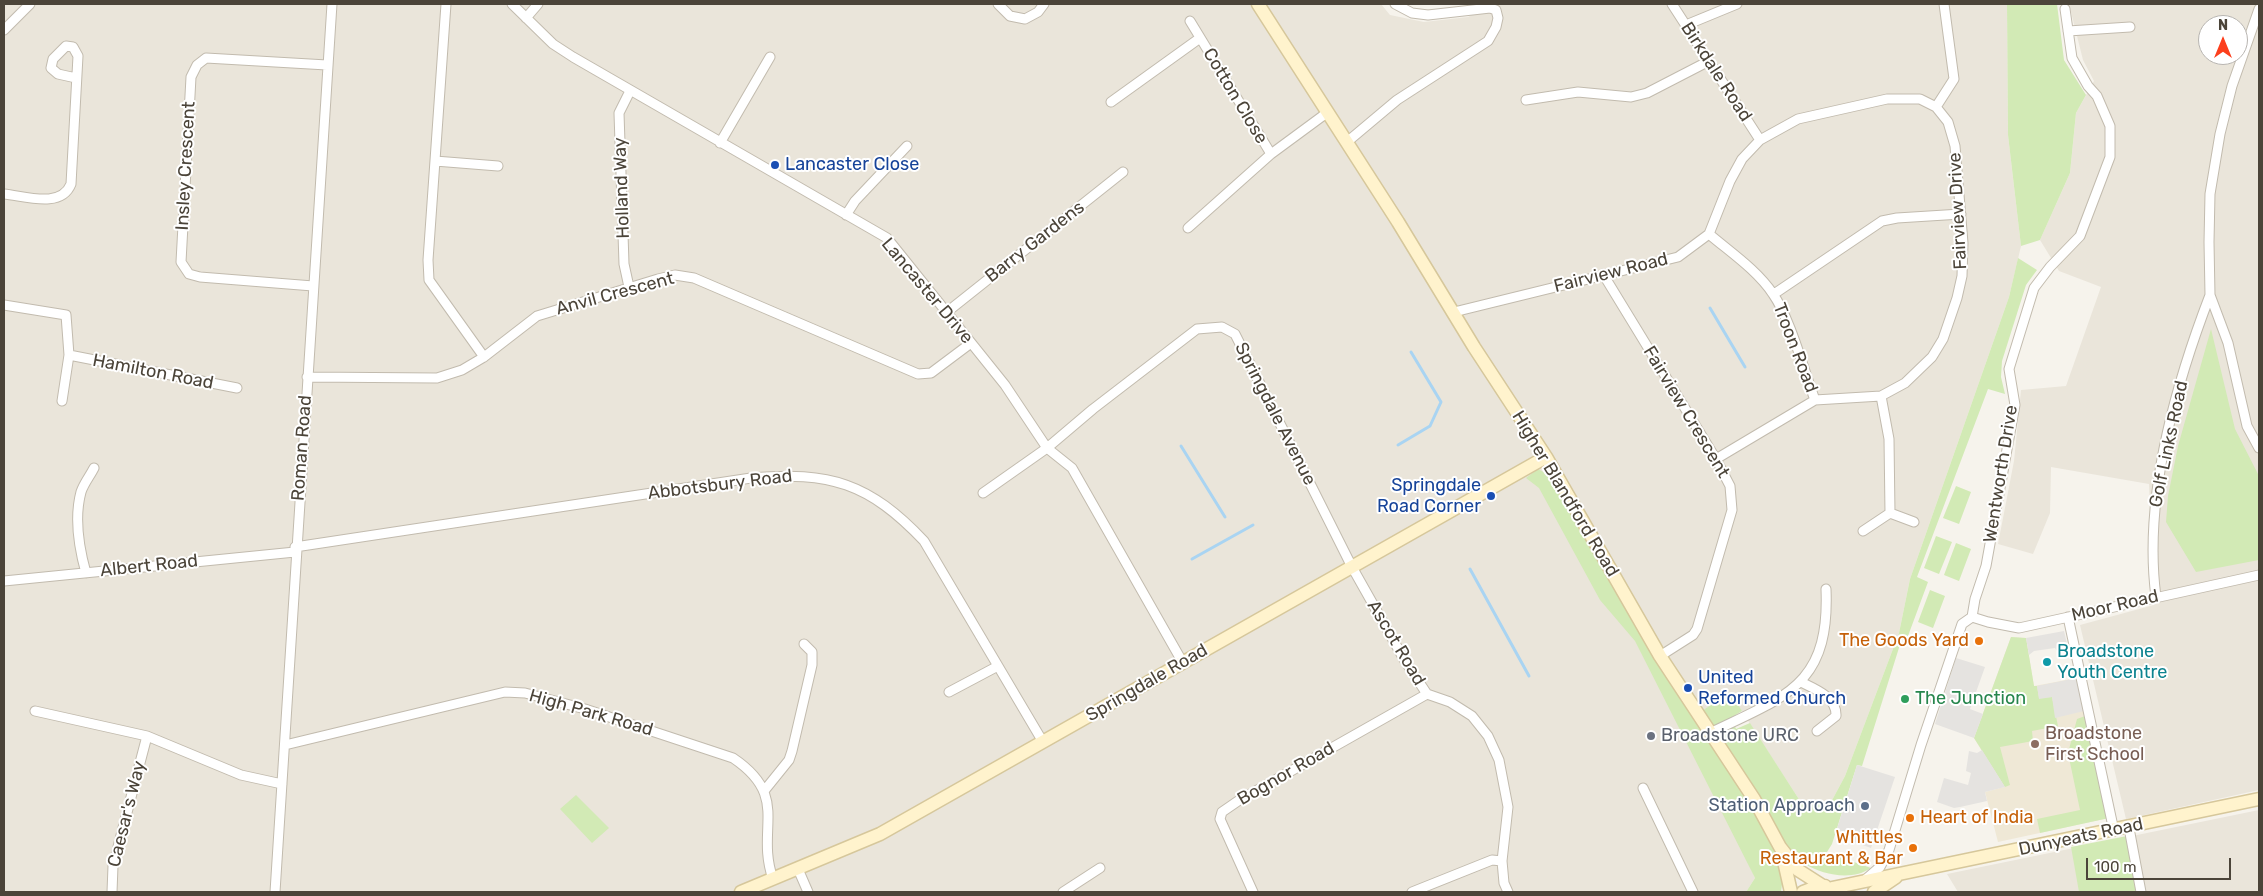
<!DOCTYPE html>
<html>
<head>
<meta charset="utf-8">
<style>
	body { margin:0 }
	#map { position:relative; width:2263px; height:896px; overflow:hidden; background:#f6f3ec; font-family:Rubik,sans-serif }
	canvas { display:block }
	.frame { position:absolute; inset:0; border:5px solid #4b4439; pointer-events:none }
	.north { position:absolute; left:2198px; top:15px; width:50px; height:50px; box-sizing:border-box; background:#fff; border:1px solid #b7b4b0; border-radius:50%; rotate:0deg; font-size:14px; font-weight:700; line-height:20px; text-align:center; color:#4b4439 }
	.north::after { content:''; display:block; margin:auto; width:18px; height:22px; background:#fc3f1d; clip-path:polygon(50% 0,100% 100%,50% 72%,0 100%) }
	.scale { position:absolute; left:2086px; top:858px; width:145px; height:22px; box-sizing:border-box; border:2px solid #4b4439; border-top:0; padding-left:6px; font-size:15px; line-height:18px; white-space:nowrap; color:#4b4439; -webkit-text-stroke:4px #fff; paint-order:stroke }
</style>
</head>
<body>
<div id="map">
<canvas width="2263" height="896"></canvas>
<div class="frame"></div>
<div class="north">N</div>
<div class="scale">100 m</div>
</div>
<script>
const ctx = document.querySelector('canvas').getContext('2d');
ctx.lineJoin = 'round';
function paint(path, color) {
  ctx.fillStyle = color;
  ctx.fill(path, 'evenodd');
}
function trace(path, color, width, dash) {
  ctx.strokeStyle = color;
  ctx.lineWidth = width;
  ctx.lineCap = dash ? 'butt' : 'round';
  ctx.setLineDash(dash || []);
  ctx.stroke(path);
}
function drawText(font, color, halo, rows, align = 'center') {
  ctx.font = font + ' Rubik,sans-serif';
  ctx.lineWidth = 4;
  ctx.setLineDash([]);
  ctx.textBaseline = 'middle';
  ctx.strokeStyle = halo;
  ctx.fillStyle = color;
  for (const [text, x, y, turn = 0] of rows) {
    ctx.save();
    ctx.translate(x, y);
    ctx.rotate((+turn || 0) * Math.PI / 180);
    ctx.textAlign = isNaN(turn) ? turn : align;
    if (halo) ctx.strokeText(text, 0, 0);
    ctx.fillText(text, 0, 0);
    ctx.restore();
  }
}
paint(new Path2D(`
	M4,4H1381L1390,15L1424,22L1468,17L1492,4H2007L2008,135L2021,246L2009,297L1910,579L1899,633L1845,776L1830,804H1802L1730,693L1693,717L1744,853L1755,878L1746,892H4Z
	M2069,4H2259V790L2126,819L2080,625L2154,605L2149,484L2051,467L2050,513L2033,554L1998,544L2014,461L2021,390L2066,386L2101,287L2059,271L2040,240L2070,173L2076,113L2094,81L2083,60ZM2208,25H2238V55H2208Z
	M2259,810V892H1958L1947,874Z`), '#eae5da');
paint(new Path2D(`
	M2011,637L2026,638L2034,686L2077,678L2109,818L1998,842L1985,792L2004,787L1974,738Z`), '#efe8d6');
paint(new Path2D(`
	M2007,4H2057L2064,60L2086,95L2076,113L2070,173L2040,240L2021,246L2008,135Z
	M2018,258L2037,270L2026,285L2002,361L2001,377L2005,394L1988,389L1917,577L1928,582L1908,636L1903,635L1862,766L1857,765L1832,844L1827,852L1800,858L1784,870L1781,892H1746L1755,878L1635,641L1600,600L1539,488L1526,478L1538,469L1552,477L1664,673L1693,717L1730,692L1742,711L1732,717L1736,729L1750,723L1802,804H1830L1845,776L1899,633L1910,579L2009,297Z
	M2211,329L2235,429L2259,476V560L2196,572L2166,522L2168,496L2178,446Z
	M1956,486L1971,492L1959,524L1943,518Z
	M1936,536L1952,542L1939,574L1924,568Z
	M1956,543L1971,549L1959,581L1944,575Z
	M1930,590L1945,596L1933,628L1918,622Z
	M2011,637L2026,638L2034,686H2037L2039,698L2052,697L2058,726L2032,731L2033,741L2000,747L2010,785L2005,787L1974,738Z
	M2085,716L2109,818L2040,833L2037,819L2080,810L2068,753L2077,719Z
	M576,795L609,828L592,843L560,809Z
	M2127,836L2137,892H2079L2071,847Z
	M1834,855L1871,868C1852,881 1823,875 1805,864Z`), '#d2eab5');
paint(new Path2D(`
	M2064,631L2068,648L2057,651L2055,648L2034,651L2029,655L2026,638Z
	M1956,658L1985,667L1970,709L1983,714L1974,738L1935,724Z
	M2077,678L2084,711L2055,718L2052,697L2039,699L2037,686Z
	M1982,750L2005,787L1985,792L1987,801L1960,807L1954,808L1937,802L1944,778L1968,785L1971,773L1966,771L1969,751L1977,753Z
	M1857,765L1895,777L1871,848L1835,835Z`), '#e5e3e0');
trace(new Path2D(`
	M1710,308L1745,367
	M1398,445L1430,426L1441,402L1411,352
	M1181,446L1225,517
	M1192,559L1253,525
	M1470,569L1529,676`), '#a9d4f2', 3);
const street = new Path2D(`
	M446,4L428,260L429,280L484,357
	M512,4L553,44L573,57L887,238L1005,385L1047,448L1072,468L1183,663
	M998,4L1010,16L1025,19L1038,12L1044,4
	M1672,4L1760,140
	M2259,9L2232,86L2220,134L2210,194L2209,242L2210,295L2228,343L2247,426L2259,448
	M526,18L538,4
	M1190,21L1271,154
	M1686,25L1737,4
	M4,30L30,4
	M2068,31L2130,27
	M1526,100L1578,92L1631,97L1647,93L1709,61
	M1111,102L1200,38
	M1347,142L1397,100L1488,41L1496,27L1498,18L1496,10L1490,8L1428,15L1412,13L1395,4
	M720,143L770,57
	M435,161L498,166
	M4,194C25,196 61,209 71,184L78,56L73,47L66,46L53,59L51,68L58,74L76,78
	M846,215L855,201L907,146
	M1188,228L1271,154L1328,112
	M1709,234C1730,252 1757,270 1773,294C1790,318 1804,371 1815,400
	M1603,274L1716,459L1730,486L1732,510L1697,629L1693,635L1660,656
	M313,286L200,277L189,274L181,262L191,77L197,65L206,58L327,65
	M629,287L624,264L619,113L630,91
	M1774,294L1882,221L1897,218L1961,214
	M4,305L66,315L69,355L237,388
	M947,312L1123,172
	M1454,312L1678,257L1709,234L1730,181L1742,159L1760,140L1798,119L1887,99H1920L1936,107
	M307,377L437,378L462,370L484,357L537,316L658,279L675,275L694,278L918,374L931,373L971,343
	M1881,396L1889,439L1890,513L1914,522
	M62,401L69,355
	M1716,459L1815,400L1881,396L1905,383L1932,357L1943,339L1957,298L1962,276L1963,243L1955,146L1948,122L1936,107L1954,79L1944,4
	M983,493L1047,448L1093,409L1197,329L1222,327L1235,334L1352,567L1405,661L1427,694L1450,702L1472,716L1488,736L1499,760L1508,807L1502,861L1504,883L1508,892
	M1863,531L1890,513
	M295,547L751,478C830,471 869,483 924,541L1043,742
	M86,573C79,548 74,518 81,492C84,483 90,476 94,468
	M4,581L295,552
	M2156,597C2143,499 2175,386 2210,295
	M1972,617L1975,599L1986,566L2015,405L2009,369L2034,288L2050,267L2080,236L2110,157V126L2097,96L2088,86L2072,58L2065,9
	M1972,617L1988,622L2019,628L2259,575
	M2068,617L2114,831
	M1801,682C1815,689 1837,697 1836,716L1817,731
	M949,692L998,666
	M35,711L147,736L241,775L282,784
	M1710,733C1786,696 1830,686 1826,589
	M285,745L505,692L525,693L585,709L733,758C791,797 755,828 773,879
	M1643,788L1693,892
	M764,791L789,760L792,751L812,665V652L804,644
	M2129,828L2141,892
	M798,869L808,892
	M1865,880L1880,867L1889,850L1921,745L1962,624L1972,617
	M112,892L113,866L147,736
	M275,892L332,4
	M1063,892L1100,868
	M1253,892L1220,819L1222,812L1238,801L1427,694
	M1412,892L1492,860L1502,861`);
const secondary = new Path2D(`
	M1258,4L1398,222L1474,347L1546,457L1660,656L1754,799L1780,847L1798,870L1823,886
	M1783,857L1791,892
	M1832,888L2259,799
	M741,892L880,834L1546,457
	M1803,892L1816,887L1825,886
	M1874,892L1896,877`);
trace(street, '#c2bbae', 11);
trace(secondary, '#d6c79b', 15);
trace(street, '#fff', 9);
trace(secondary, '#fff3cd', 12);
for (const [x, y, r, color] of [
	[775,165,5,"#1a4fb4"],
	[1491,496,5,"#1a4fb4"],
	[1979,641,5,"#e8710a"],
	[2047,662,5,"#0f9aa8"],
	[1688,688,5,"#1a4fb4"],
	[1905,699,5,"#2e9e5b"],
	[1651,736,5,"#6b7280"],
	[2035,744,5,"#8d6e63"],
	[1865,806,5,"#5c6f8a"],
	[1910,818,5,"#e8710a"],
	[1913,848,5,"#e8710a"]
]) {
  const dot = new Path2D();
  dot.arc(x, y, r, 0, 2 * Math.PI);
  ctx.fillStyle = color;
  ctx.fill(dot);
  trace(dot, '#fff', 2);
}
drawText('18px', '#4b4439', '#fff', [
	["Birkdale Road",1716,72,57],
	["Cotton Close",1235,96,59],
	["Insley Crescent",186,166,-87],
	["Holland Way",622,188,-92],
	["Fairview Drive",1958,211,-93],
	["Barry Gardens",1035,242,-38],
	["Fairview Road",1611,273,-14],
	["Lancaster Drive",927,291,50],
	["Anvil Crescent",615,294,-15],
	["Troon Road",1795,348,69],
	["Hamilton Road",153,372,11],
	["Fairview Crescent",1686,412,59],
	["Springdale Avenue",1275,414,63],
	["Golf Links Road",2169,444,-78],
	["Roman Road",302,448,-86],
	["Wentworth Drive",2001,474,-81],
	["Abbotsbury Road",720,485,-7],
	["Higher Blandford Road",1565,494,59],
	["Albert Road",149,566,-6],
	["Moor Road",2115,606,-13],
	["Ascot Road",1396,643,59],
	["Springdale Road",1147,683,-30],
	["High Park Road",591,713,16],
	["Bognor Road",1286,774,-30],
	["Caesar's Way",127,814,-76],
	["Dunyeats Road",2081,837,-12]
]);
drawText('18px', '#164399', '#fff', [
	["Lancaster Close",785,165],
	["Springdale",1481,486,"right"],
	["Road Corner",1481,507,"right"],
	["United",1698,678],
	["Reformed Church",1698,699]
], 'left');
drawText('18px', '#c56008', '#fff', [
	["The Goods Yard",1969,641],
	["Heart of India",1920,818,"left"],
	["Whittles",1903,838],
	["Restaurant & Bar",1903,859]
], 'right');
drawText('18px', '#0d838f', '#fff', [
	["Broadstone",2057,652],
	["Youth Centre",2057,673]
], 'left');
drawText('18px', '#27864d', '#fff', [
	["The Junction",1915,699]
], 'left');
drawText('18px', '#785e54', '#fff', [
	["Broadstone",2045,734],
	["First School",2045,755]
], 'left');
drawText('18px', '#5b616d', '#fff', [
	["Broadstone URC",1661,736]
], 'left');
drawText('18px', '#4e5e75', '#fff', [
	["Station Approach",1855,806]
], 'right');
</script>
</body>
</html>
